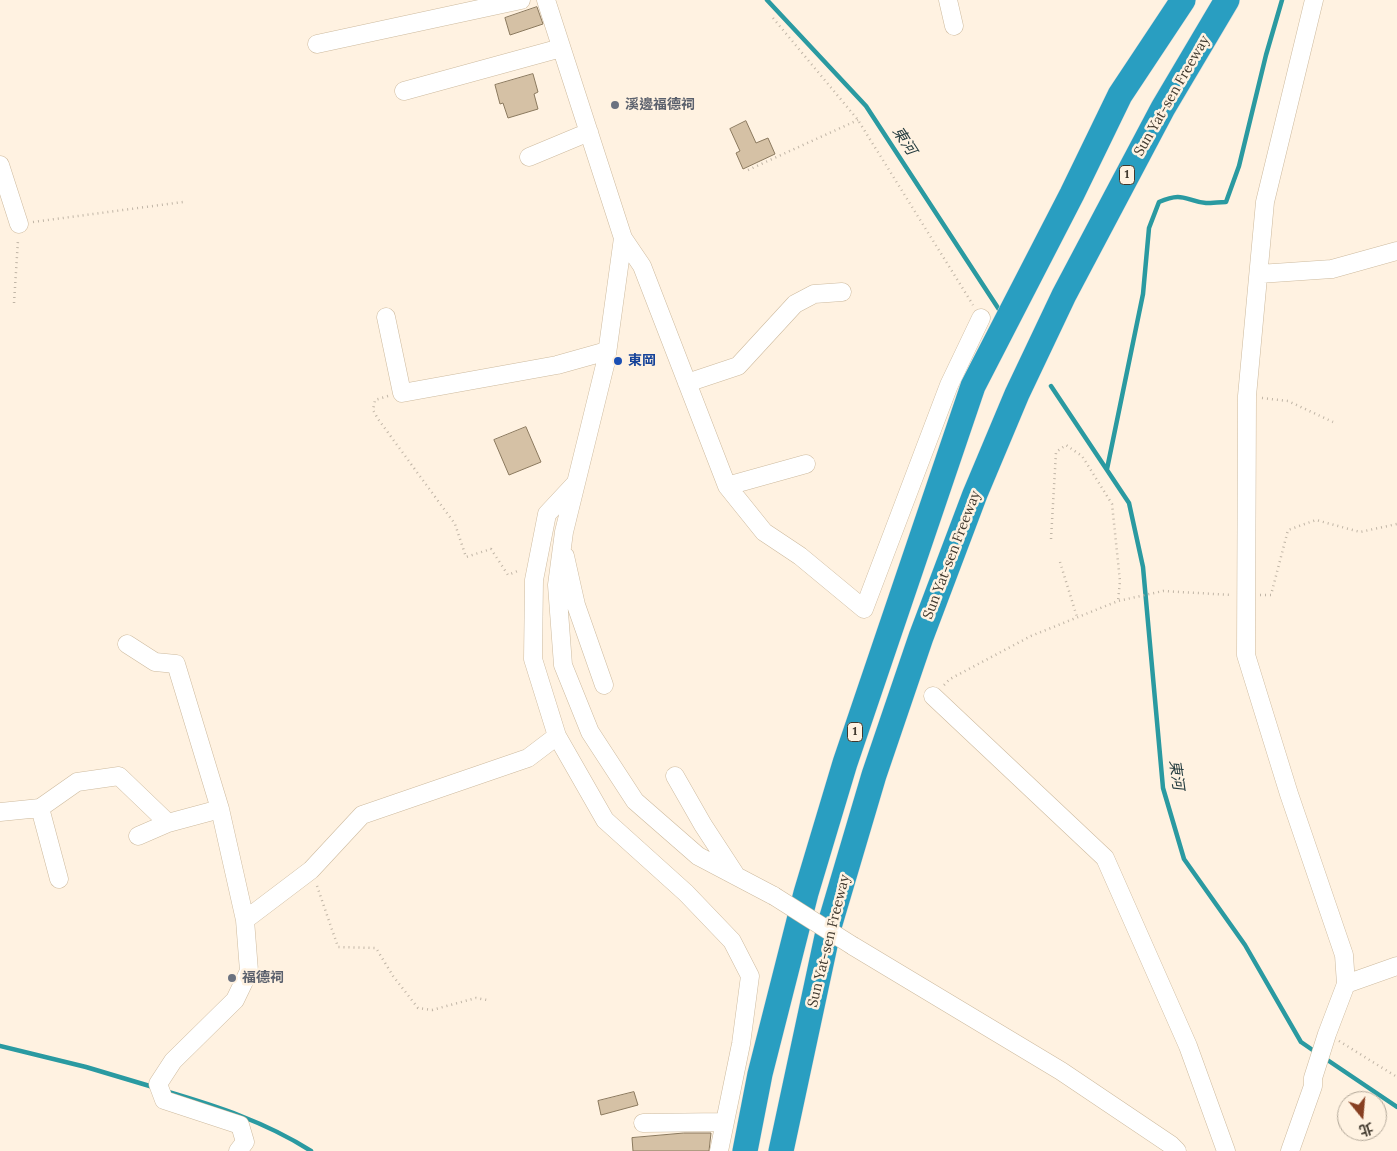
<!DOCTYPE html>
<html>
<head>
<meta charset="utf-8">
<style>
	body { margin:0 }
	#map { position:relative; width:1397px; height:1151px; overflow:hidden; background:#fff2e1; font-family:Lora,"Noto Sans TC",serif }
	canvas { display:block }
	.north { position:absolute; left:1337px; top:1091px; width:50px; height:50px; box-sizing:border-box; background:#fff2e1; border:1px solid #b3a899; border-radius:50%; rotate:163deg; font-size:14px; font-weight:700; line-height:20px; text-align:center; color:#41392e }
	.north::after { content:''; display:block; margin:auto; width:18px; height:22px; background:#873f21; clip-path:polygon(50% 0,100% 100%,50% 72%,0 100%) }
</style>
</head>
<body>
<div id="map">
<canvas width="1397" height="1151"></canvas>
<div class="north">北</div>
</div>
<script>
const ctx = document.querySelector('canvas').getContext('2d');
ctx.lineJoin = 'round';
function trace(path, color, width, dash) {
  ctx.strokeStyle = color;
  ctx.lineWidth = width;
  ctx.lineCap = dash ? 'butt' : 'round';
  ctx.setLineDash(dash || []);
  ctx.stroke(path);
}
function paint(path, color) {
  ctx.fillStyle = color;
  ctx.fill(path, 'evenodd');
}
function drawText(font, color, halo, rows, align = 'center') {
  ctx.font = font + ' Lora,"Noto Sans TC",serif';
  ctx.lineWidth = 5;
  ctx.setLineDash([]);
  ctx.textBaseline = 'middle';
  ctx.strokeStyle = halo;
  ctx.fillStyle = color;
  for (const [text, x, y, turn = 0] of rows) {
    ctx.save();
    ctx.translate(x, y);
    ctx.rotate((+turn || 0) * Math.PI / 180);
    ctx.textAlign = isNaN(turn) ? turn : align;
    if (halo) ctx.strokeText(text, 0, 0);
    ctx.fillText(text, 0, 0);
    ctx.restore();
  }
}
trace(new Path2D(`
	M767,0L866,106L1000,311
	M1051,386L1129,503L1143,567L1163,788L1184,859L1245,945L1301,1042L1317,1053
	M1107,469L1143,294L1149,228L1159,202C1184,191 1185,201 1206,203C1213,203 1220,202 1226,202L1239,166L1266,55L1282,0
	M0,1046L86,1067L153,1087
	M1323,1057L1397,1107
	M165,1091C216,1106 266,1122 311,1151`), '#2a9aa1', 4.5);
const building = new Path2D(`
	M537,7L543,24L510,35L505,18Z
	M533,74L538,92L534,94L538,109L508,118L503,103L500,104L495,85Z
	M746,121L756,143L768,138L775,154L743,169L736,153L740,151L730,129Z
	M526,427L541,462L509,475L494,440Z
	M634,1092L638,1105L601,1115L598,1101Z
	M684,1133H711L709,1151H633L632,1138Z`);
paint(building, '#d5c1a5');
trace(building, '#8b795e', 1);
const minor = new Path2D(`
	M546,0L623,238L606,361L564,532L557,585L563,665L590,732L635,801L698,856L774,896
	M948,0L954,26
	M317,44L521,0
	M404,91L561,48
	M529,157L589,132
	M0,165L19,224
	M623,238L642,266L727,486L764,532L800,556L864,609L949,385L981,318
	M1259,274L1332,269L1397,251
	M386,317L402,393L557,365L607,351
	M687,383L738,366L795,304L814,294L842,292
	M574,485L547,514L534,580L533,659L557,736L605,820L686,893L732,941L750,976L741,1044L719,1151
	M727,486L806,464
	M565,556L576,605L604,685
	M127,644L155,662L176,664L220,809L245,920L249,971L235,1000L173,1061L158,1084L164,1100L240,1125L245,1142L238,1151
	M933,696L1105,858L1188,1046L1226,1151
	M675,776L703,825L735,874
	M40,808L59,879
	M0,812L40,808L77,782L119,776L168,823L220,809
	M138,836L168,823
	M245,920L311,870L362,815L528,758L557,736
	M853,946L1061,1071L1171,1145L1177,1151
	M1346,984L1397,966
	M643,1123L724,1122
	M1290,1151L1313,1086V1078L1327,1034L1346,984L1344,955L1289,794L1246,655L1247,396L1265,202L1314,0`);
const highway = new Path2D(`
	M745,1151L760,1074L806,893L845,763L973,386L1072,194L1120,95L1183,0
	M781,1151L829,927L874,775L921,637L975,494L1017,394L1064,295L1163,108L1227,0`);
trace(minor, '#cdba9e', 19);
trace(highway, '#dddbd9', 26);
trace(new Path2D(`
	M773,18L858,120L973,305
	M748,170L858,120
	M33,222L183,202
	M14,303L18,240
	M388,396L375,400L373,410L378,419L455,524L466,557L491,549L508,575L520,570
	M1262,398L1288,401L1333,422
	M1051,539L1056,452L1066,445L1082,456L1112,504L1120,581L1118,601
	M1060,562L1077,617
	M1260,595H1271L1288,530L1316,520L1360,532L1397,524
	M944,685L950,679L1031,636L1118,601L1163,591L1232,595
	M317,886L338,947L376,948L393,976L418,1008L432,1010L476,998L487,1000
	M1339,1041L1397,1077`), '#c0b5a6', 2.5, [1, 4]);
trace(minor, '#fff', 18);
trace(highway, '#299ec1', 25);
const minorBridge = new Path2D(`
	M774,896L853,946`);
trace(minorBridge, '#cdba9e', 19, []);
trace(minorBridge, '#fff', 18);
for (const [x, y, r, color] of [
	[615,105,5,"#6b7280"],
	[618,361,5,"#1a4fb4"],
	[232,978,5,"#6b7280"]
]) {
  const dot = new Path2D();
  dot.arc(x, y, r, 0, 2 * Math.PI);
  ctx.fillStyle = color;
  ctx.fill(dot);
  trace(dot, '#fff2e1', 2);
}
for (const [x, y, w] of [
	[1127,175,15],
	[855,732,15]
]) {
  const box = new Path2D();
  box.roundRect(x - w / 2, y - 9.5, w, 19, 4);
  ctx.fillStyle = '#fff2e1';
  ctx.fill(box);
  trace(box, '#41392e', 1);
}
drawText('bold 12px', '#41392e', null, [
	["1",1127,175],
	["1",855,732]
]);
drawText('14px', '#41392e', '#fff2e1', [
	["Sun Yat-sen Freeway",1172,96,-60],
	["Sun Yat-sen Freeway",952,555,-69],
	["Sun Yat-sen Freeway",829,941,-76]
]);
drawText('bold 14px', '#5b616d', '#fff2e1', [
	["溪邊福德祠",625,105],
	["福德祠",242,978]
], 'left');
drawText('bold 14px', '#164399', '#fff2e1', [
	["東岡",628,361]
], 'left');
drawText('italic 15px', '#243c3f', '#fff2e1', [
	["東河",904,141,57],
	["東河",1176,775,82]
]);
</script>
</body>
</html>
